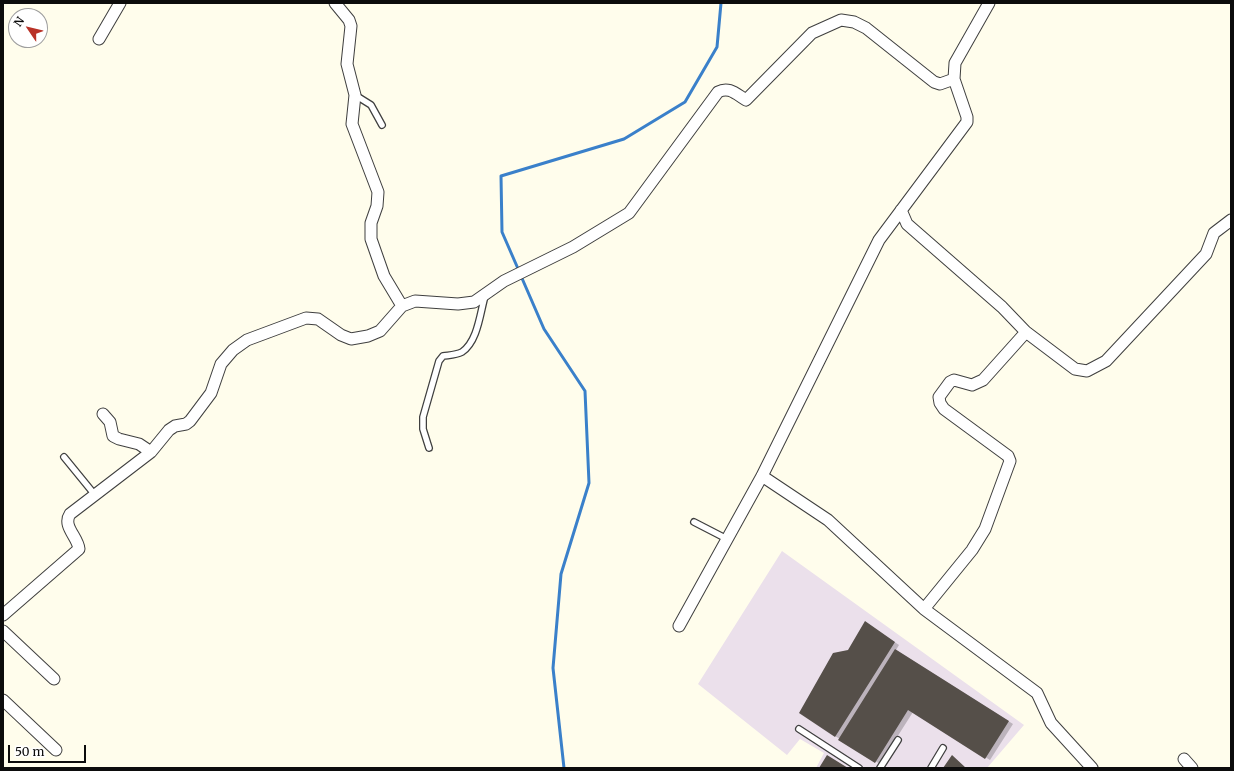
<!DOCTYPE html>
<html>
<head>
<meta charset="utf-8">
<style>
	body { margin:0 }
	#map { position:relative; width:1234px; height:771px; overflow:hidden; background:#fffdec; font-family:Merriweather,serif }
	canvas { display:block }
	.frame { position:absolute; inset:0; border:4px solid #0c0c0c; pointer-events:none }
	.north { position:absolute; left:8px; top:8px; width:40px; height:40px; box-sizing:border-box; background:#fff; border:1px solid #9e9e9e; border-radius:50%; rotate:305deg; font-size:11px; font-weight:700; line-height:16px; text-align:center; color:#0c0c0c }
	.north::after { content:''; display:block; margin:auto; width:14px; height:18px; background:#b93227; clip-path:polygon(50% 0,100% 100%,50% 72%,0 100%) }
	.scale { position:absolute; left:8px; top:745px; width:78px; height:18px; box-sizing:border-box; border:2px solid #0c0c0c; border-top:0; padding-left:5px; font-size:12px; line-height:14px; white-space:nowrap; color:#0c0c0c; -webkit-text-stroke:3px #fff; paint-order:stroke }
</style>
</head>
<body>
<div id="map">
<canvas width="1234" height="771"></canvas>
<div class="frame"></div>
<div class="north">N</div>
<div class="scale">50 m</div>
</div>
<script>
const ctx = document.querySelector('canvas').getContext('2d');
ctx.lineJoin = 'round';
function paint(path, color) {
  ctx.fillStyle = color;
  ctx.fill(path, 'evenodd');
}
function trace(path, color, width, dash) {
  ctx.strokeStyle = color;
  ctx.lineWidth = width;
  ctx.lineCap = dash ? 'butt' : 'round';
  ctx.setLineDash(dash || []);
  ctx.stroke(path);
}
paint(new Path2D(`
	M782,551L1024,725L987,768H816L824,753L800,739L787,755L698,684Z`), '#ebe0eb');
paint(new Path2D(`
	M869,625L899,645L896,650L1013,724L990,760L913,712L880,764L835,736L849,651Z`), '#0003');
trace(new Path2D(`
	M519,271L502,232L501,176L624,139L685,102L717,47L721,3
	M521,276L544,329L585,391L589,483L561,574L553,668L564,768`), '#3a80ca', 3);
paint(new Path2D(`
	M865,621L895,642L835,737L799,713L833,653L848,650Z
	M895,649L1009,721L985,759L908,710L875,763L838,740Z
	M827,755L848,768H819Z
	M952,755L966,768H943Z`), '#554f49');
const service = new Path2D(`
	M355,95L371,105L382,125
	M429,448L423,429V417L439,361L443,356C450,355 456,355 462,352C478,341 480,313 485,296
	M64,457L95,495
	M694,522L727,539
	M799,729L859,768
	M880,768L898,740
	M931,768L943,748`);
const minor = new Path2D(`
	M335,3L349,20L351,26L347,64L355,95L352,124L378,192L377,206L371,223V239L384,276L402,306
	M99,39L120,3
	M901,210L907,224L1002,307L1026,332L1075,369L1087,371L1106,361L1206,254L1214,233L1231,220
	M103,414L110,422L113,436L119,439L139,444L151,452
	M762,476L828,520L924,609L1037,693L1051,723L1092,768
	M924,609L972,550L985,529L1010,461L1008,456L944,409L940,403L939,397L950,382L954,380L972,385L983,380L1026,332
	M3,615L79,549C78,537 62,526 70,514L151,452L169,430L175,426L186,424L190,421L211,393L221,364L233,350L247,340L306,318L318,319L341,335L351,339L368,336L380,331L402,306L415,301L458,304L474,302L504,281L573,247L629,213L718,92C729,86 736,94 746,100L812,33L841,20L854,22L866,28L934,82L940,84L954,79
	M679,626L762,476L879,240L967,122V117L954,79L955,63L989,3
	M3,631L54,679
	M3,700L56,750
	M1184,759L1192,768`);
trace(service, '#3f3f3f', 8);
trace(minor, '#3f3f3f', 13);
trace(service, '#fff', 5.5);
trace(minor, '#fff', 11);
</script>
</body>
</html>
